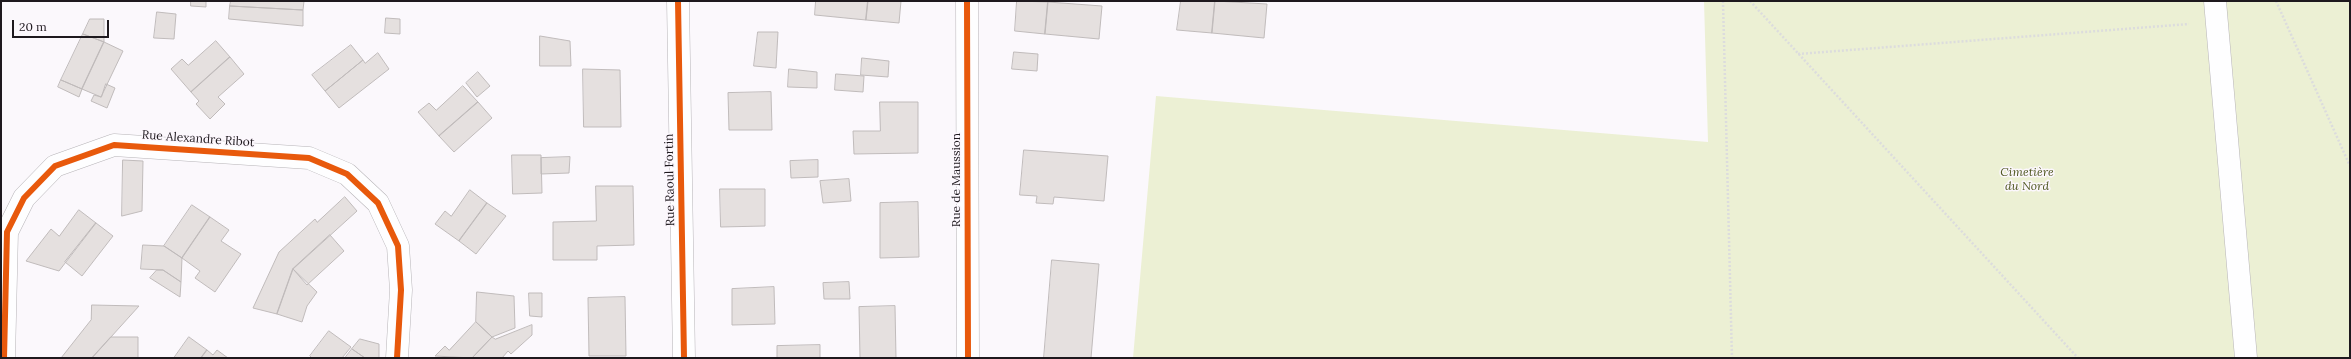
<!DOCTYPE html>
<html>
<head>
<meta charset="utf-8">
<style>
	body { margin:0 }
	#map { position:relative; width:2351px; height:359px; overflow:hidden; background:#fbf8fc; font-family:Lora,serif }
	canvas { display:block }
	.frame { position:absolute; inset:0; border:2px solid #1e191e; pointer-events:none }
	.scale { position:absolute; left:12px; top:20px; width:97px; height:18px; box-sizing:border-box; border:2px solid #1e191e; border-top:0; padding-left:5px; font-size:12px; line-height:14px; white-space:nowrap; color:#1e191e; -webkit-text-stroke:3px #fcf7fd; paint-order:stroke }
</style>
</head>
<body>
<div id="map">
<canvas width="2351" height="359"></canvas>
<div class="frame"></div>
<div class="scale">20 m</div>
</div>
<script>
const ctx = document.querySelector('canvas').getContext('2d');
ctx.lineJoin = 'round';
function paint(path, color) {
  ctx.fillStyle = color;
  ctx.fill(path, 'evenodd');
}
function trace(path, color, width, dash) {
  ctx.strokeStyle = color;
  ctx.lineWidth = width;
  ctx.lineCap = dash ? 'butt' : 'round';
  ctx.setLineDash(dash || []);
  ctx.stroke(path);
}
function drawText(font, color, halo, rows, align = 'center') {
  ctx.font = font + ' Lora,serif';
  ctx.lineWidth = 3;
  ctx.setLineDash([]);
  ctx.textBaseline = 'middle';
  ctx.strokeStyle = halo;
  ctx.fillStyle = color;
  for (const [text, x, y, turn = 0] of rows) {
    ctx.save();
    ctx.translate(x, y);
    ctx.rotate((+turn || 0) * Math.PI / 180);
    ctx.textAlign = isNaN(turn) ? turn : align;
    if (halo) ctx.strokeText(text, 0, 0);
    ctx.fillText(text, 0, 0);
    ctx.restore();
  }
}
paint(new Path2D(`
	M1704,1H2350V358H1133L1156,96L1708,142Z`), '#ecf0d4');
const building = new Path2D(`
	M191,1H206V7L191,6Z
	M231,1H304L303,10L230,6Z
	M816,1H868L866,20L815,15Z
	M868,1H901L899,23L866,20Z
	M1017,1L1048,2L1045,34L1015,31Z
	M1181,1H1215L1212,33L1177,30Z
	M1215,1L1267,4L1264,38L1212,33Z
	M1048,2L1102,6L1099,39L1045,34Z
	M230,6L303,10V26L229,19Z
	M157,12L176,14L174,39L154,38Z
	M386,18L400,19V34L385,33Z
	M90,19H104V42L83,34Z
	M758,32H778L776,68L754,66Z
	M83,34L104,42L82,89L61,80Z
	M540,36L570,41L571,66H540Z
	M216,41L230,57L191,92L171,69L182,59L188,65Z
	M104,42L123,51L101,97L82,89Z
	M351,45L363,60L325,91L312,75Z
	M1014,52L1038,54L1037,71L1012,69Z
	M378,53L389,69L339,108L325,91L363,60L365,63Z
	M230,57L244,74L218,97L225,104L210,119L196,104L199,101L191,92Z
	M862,58L889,61L888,77L861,75Z
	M583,69L620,70L621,127H584Z
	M789,69L817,72V88L788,87Z
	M478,72L490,86L477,97L466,83Z
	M836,74L864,76L863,92L835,90Z
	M61,80L82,89L79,97L58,87Z
	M106,84L115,88L107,108L91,101L94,95L101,97Z
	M463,86L478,102L439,136L418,112L429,103L436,110Z
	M771,92L772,130H729L728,93Z
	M478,102L492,118L454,152L439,136Z
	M880,102H918V153L854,154L853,131H880Z
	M1024,150L1108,156L1104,201L1054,197L1053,204L1036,203L1037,196L1020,195Z
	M512,155H541L542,193L513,194Z
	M570,157L569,173L541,174V158Z
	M123,160L143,161L142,211L122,216Z
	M818,160V177L791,178L790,161Z
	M849,179L851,201L823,203L820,181Z
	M596,186H633L634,245L597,246V260H553V222L596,221Z
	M720,189H765V226L721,227Z
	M470,190L487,203L459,241L435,224L445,211L451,216Z
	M345,197L357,211L293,269L277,314L253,308L279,252L315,219L317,222Z
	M918,202L919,257L880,258V203Z
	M487,203L506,216L476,254L459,241Z
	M192,205L210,217L182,258L164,246Z
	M79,210L96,223L59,271L26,261L51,229L59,236Z
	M210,217L229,230L221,241L241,254L215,292L195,278L200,271L182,258Z
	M96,223L113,236L82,276L65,262Z
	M330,235L344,251L307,285L293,269Z
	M143,245L164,246L182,258L181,282L163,270L141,269Z
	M1052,260L1099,264L1091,358H1044Z
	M293,269L317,292L307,306L302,322L277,314Z
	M157,270H163L181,282L180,297L150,278Z
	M849,282L850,299H824L823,283Z
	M774,287L775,324L732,325V289Z
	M477,292L514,296L515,328L492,337L476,322Z
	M529,293H542V317L530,316Z
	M625,297L626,356H589L588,298Z
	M92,305L139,306L92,358H61L91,320Z
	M895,306L896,358H860L859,307Z
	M476,322L492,337L472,358L435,356L445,346L449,350Z
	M532,325V335L511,354L508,351L502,358H472L492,337L495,339Z
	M329,331L351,347L342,358H312L310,356Z
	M111,337H138V358H92Z
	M189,337L207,350L201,358H174Z
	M360,339L379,344V358H365L352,349Z
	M820,345V358H777V346Z
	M352,349L365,358H345Z
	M207,350L213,355L217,350L228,358H201Z`);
paint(building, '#e5e0df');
trace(building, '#c0bbbb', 1);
const minor = new Path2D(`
	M678,1L684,358
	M967,1L968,358
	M2215,1L2246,358
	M4,358L7,232L24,198L55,166L114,145L309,158L347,174L378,203L398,246L401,290L397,358`);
trace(minor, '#b7b4b8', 23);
trace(new Path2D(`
	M1723,1L1732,358
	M1750,1L2078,358
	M2276,1L2350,166
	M1798,54L2189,24`), '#dcdcdd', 2.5, [2, 2]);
trace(minor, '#fefeff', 22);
trace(new Path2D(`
	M678,1L684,358
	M967,1L968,358
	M4,358L7,232L24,198L55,166L114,145L309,158L347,174L378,203L398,246L401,290L397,358`), '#e8590c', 6);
drawText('12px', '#1e191e', '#fcf7fd', [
	["Rue Alexandre Ribot",198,139,4],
	["Rue Raoul Fortin",670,180,-91],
	["Rue de Maussion",957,180,-90]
]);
drawText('italic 12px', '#515922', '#fcf7fd', [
	["Cimetière",2027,173],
	["du Nord",2027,187]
]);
</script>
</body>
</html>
